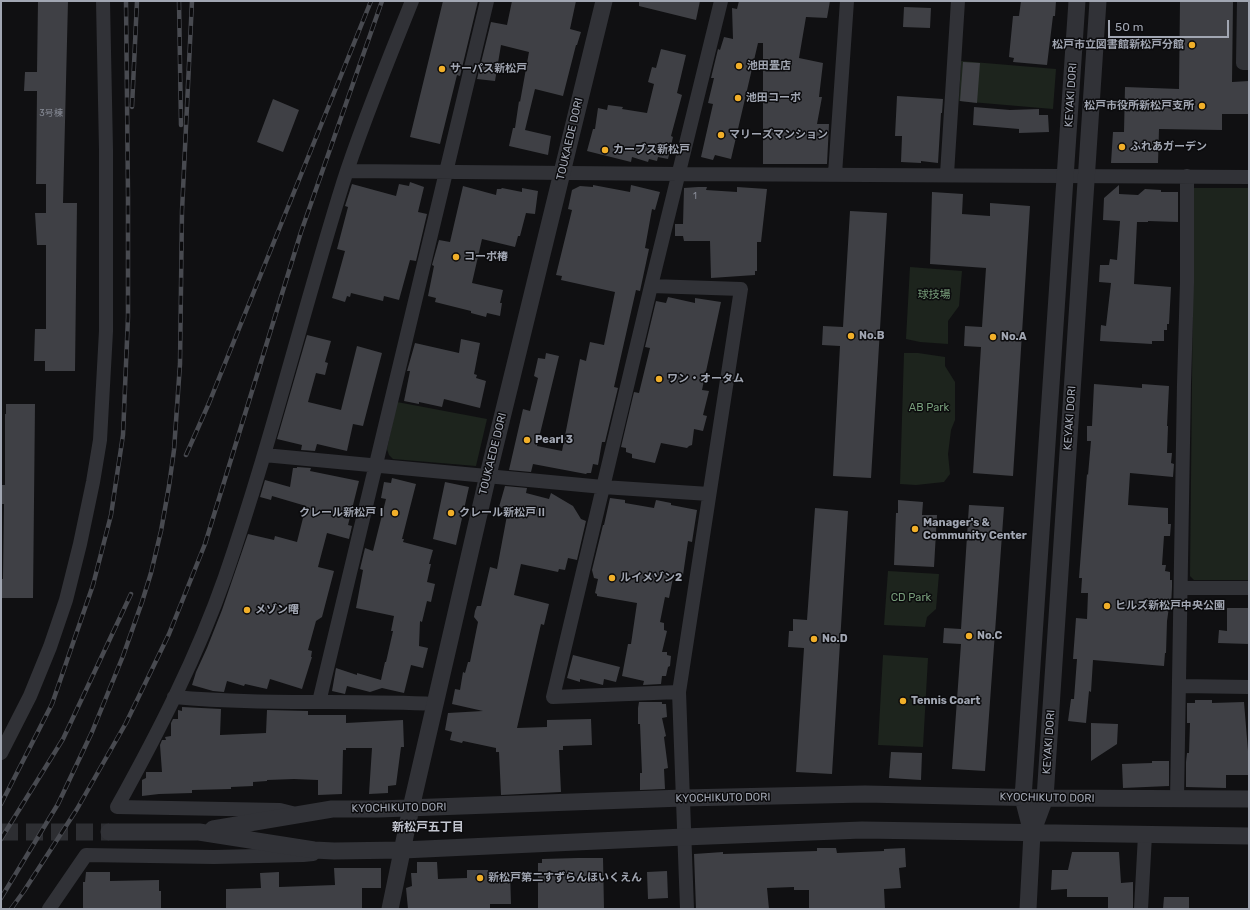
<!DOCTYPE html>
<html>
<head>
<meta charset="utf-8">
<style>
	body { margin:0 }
	#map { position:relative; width:1250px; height:910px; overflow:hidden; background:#101012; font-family:Rubik,sans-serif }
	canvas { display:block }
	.frame { position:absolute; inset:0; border:2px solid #a1a6b2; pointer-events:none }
	.scale { position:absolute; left:1108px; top:20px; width:121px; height:18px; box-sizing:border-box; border:2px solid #a1a6b2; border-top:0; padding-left:5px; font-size:12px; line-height:14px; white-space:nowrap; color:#a1a6b2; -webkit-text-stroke:3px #0b0b0d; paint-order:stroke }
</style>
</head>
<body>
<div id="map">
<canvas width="1250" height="910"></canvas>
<div class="frame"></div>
<div class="scale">50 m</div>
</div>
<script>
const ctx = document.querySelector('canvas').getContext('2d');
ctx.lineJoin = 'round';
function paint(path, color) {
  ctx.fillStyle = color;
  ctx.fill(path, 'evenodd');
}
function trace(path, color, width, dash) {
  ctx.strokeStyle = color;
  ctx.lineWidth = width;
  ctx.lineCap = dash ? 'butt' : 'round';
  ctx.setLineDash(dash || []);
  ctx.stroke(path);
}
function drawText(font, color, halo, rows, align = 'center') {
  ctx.font = font + ' Rubik,"Noto Sans JP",sans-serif';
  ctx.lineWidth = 3;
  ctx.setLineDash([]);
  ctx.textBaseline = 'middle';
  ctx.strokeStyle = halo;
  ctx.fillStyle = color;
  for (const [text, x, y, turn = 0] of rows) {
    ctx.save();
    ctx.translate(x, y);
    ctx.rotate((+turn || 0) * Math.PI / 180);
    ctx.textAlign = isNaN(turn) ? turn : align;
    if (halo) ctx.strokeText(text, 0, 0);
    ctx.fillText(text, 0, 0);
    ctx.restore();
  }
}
paint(new Path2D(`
	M961,61L1056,69L1053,109L959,101Z
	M1194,188H1249V580H1194L1190,576Z
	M910,267L962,271L959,306L948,321V344L920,342L906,339Z
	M904,353H918L945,357V366L955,382V420L951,430L948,454L950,474L944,482L916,485L900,484Z
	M397,402L487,419L476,466L393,459L389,455L387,449Z
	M888,571L939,574L936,609L927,617L925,627L884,625Z
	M883,655L928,658L923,747L878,745Z`), '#1d241d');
paint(new Path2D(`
	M38,1H68L63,203H77L75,371H45V361H34L35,329H46V245H37L35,213H46V184H36L37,91H24L25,72H37Z
	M443,1H478L460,76L457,75L440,144L410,137Z
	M512,1H576L570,29L581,32L577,45H576L563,96L535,89L525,130L551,136L548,155L509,146L513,128H515L519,101L520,102L529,52L501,45L495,81L477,79L491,22L507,25Z
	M639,1H700L696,20L639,6Z
	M739,1H830L827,18L806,17L799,58L823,63L819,97H822L817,124H829L827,164H763V43H758L731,159L715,155L713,160L701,157L713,104L708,103L714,78H711L718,49L720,50L724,37L733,39L732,8L737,9Z
	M1021,1H1056L1055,16H1053L1047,65L1013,62L1014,58L1009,57L1013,16H1019Z
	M1180,1L1233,2L1232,82L1249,81V114H1222V130L1159,129L1158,163H1111L1113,132H1124L1125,87L1179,89Z
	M904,7L931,8L930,28L903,27Z
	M661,49L686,55L677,93L682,95L671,136L673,137L668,159L658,157L657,161L649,159L648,162L632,157L631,162L587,151L593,129H595L598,108L607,110L608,105L623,107L622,109L647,113L654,84L648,82L652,67L656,68Z
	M963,62L980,63L977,103L960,101Z
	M897,96L943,99L942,113H941L938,163L921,161V163L901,162L902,136H895Z
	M273,99L299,110L283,152L257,142Z
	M974,107L1010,110L1039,109V115H1048L1049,132L1019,133V129L973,125Z
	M410,182L424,187L418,212L427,214L416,261L410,260L399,300L384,296L383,301L351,293L350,297L347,296L345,302L332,298L345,251L337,249L348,207L345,206L352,184L396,196L399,184L409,186Z
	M593,185L630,192L631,185L660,192L655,210L652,209L645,248L649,249L640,291L636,290L614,387L618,388L605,442H602L598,465L593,464L591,473H587L586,474L533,464L531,472L509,470L523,409L530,411L538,378L534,376L538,358L545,359L546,353L559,356L537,446L562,451L580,359L586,361L590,342L604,345L615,292L561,280L562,276L556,275L572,210L568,209L572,190L580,186L593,187Z
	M1119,185V194L1138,195L1145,189L1161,190V192H1178V222L1148,221V222H1137L1134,284L1171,287L1169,324H1167V330H1164V341H1152V344L1100,341L1101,325L1106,326L1111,283L1099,282L1100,265H1109L1110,259L1117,260L1120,221L1103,220L1104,198Z
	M463,186L496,195L497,189H501L502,188L522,192V188L538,191L535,214L526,213L520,236H518L515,247L482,239L472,283L503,290L500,303H502L500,316L487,313L486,317L471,313V311L435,302L436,298L428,296L434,266L432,265L439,240L450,242Z
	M698,187H707L706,190L737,192V187L767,189L761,242H757V271H755V275L711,278L710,241H684L683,236H675V224H683L684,188Z
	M932,192L963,194L962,214L990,216V203L1030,206L1013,476L973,473L981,347L964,346L965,326L982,327L986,268L930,264Z
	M850,211L887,213L871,478L833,476L840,346L822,345L823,326L843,327Z
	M668,297L695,303V298L721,302L702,390L709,391L703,415L707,416L703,431L694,429L692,445L689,446L687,448L661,443L655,463L632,458V454L626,452V448L621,447L634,392L639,393L650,348L645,347L656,301L666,303Z
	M307,335L331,341L325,362L328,363L325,375L316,373L308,402L341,410L357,346L382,353L363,426L353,424L347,451L317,444L315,451L301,450L302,445L277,439Z
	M461,339L480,343L474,374L477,375L476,378L486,381L480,408L444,399L442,407L419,402V404L404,401L410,371H407L415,343L459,353Z
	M1094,384L1142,388V384L1169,386L1167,426H1168L1167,453H1172L1171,463L1174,464L1173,477L1130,473L1128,505L1168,508V524H1171L1170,536H1164L1162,565H1166L1165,571L1170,572V580H1172V587L1171,607H1169L1167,621L1166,653H1165L1164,666L1093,660L1091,692L1089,691L1086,723L1068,721L1071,699H1074L1077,659H1073L1076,618L1087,619L1088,593H1081L1082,578H1079L1087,474L1088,475L1091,441H1087V426H1092Z
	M6,404H35L33,598H1V579H3L4,504H1V485H5V414H6Z
	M297,467L311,468L310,471L359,481L348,525L352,526L349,539L327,533L318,567L334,571L322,617L316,621L308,650L312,651L311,657H312L302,689L270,679L267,689L245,684L244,686L227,681L224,692L213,691L192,685L196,672L207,648L222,610L248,534L274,540L275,536L297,542L306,506L272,496L271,500L260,497L265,480L290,487L293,468H297Z
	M392,478L416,484L402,539H404L403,542L433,550L429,564H431L427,582L435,584L431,602L427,601L422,622L420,621L419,646L428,648L423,668L411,665L404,693L382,688L370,692L347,686L345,694L332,691L336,668L357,675V673L381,680L385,662H386L393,631H391L394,616L356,608L363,570L360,569L365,548L373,551L386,499L381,498L384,482L391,483Z
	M445,482L469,487L456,545L433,539Z
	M505,486L527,488L526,493L549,499L551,493L573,506L581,519L586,521L577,560L568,558L565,570L559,569L558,572L521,564L514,595L549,604L544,625L541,624L517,728L547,727V720L591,719L592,745L563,746V750H559L561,792L501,795L499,752H496V748L463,741L462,743L450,740L452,732L445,730L448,713L483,711L452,704L455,689L460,690L463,672L465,673L468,662H470L478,622L474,617L475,611L477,606H481L490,567L497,569L508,510L499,507Z
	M610,498L625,500V503L654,508L656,500L671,503V505L697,510L692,542L688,541L683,575L678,574L677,578H673L669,598L665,597L660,622L664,623V630L667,631L662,652H667V655L671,656L670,666L668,667L666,676H662L661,684L643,685L644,681L622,676L628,644H631L637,603L597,596V594L595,593L598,579L594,578L592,570L603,525H604Z
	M898,500L923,502L922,515H937L934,567L894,565L896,513H898Z
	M969,505L1004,507L985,771L952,769L961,644L943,643L944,628L961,629Z
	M815,508L848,511L832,774L796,772L804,648L788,647L789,631H793V619L807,620Z
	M1227,608H1249V644L1218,643L1219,630L1227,631Z
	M573,655L620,667L616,682L604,679L603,685L580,679V682L567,678Z
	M1195,700H1212V703L1244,702L1248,751H1249V775H1226V788L1186,787V762L1187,753H1189L1190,723H1187V703H1195Z
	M639,702H662V704H666L667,717L662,718L666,736L664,737L668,768L664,769L665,789L640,790V773H642L640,724H638V708Z
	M182,707L221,709L220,735L266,733L267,710L308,711V715H346V723L403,720L404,747H401L396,785L388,786V793L369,794L372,748H346V750H343L342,794L318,795V780L294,779L267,780V781L253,782V786L231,787V789L192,790V793L159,794L142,796V780L146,778V772H162L160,745L162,740H166L165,737L171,736V723L173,719H178V710L182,711Z
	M1091,723L1118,724L1117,744L1091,761Z
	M891,752L922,753L921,780L889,778Z
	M1152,761H1169V786L1123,788L1122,764L1152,763Z
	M817,848H836L837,853L884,851V849L905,848L906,867L899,868L901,888L884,889L885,909H809V890H794V887L767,888L769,909H696L694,854L723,852V854L817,851Z
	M1072,852H1119L1121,883L1133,882V909H1108V897H1067V889L1051,890L1052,870H1068Z
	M578,858H603L604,909H538V863H542V859Z
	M417,862H437L438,879L467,878V870H488V872H510L511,904H490V909H408L406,888L412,886L411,873H417Z
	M334,868H381V888H362V909H226V889L261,888L260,873L279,872V887L335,885Z
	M667,871L668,898L648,899L647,872Z
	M86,872H110V881L159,880V891H161V909H83V882H85Z
	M1164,897H1189V909H1163Z`), '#3f4045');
trace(new Path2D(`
	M1,832H109`), '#2d2e32', 17, [17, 8]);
trace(new Path2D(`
	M1244,1L1243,63H1249
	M348,171L679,174L1249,177
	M835,174L847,1
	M947,174L958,1
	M651,286L741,289L679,692L687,909
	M264,455L603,487L709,494
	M1181,588H1249
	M1180,686L1249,687
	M679,692L553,697L651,286L721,1
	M174,697C261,705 348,700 435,704
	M319,702L487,1
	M1,753L30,696L50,647L66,600L80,544L93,482L100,440L106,331V150L103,1
	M1177,799L1184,384L1187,282V176
	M292,813L280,810L117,807C158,733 197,657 225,577C270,447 302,314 343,183C363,121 388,61 412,1
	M49,909L86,855L214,857L303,855L313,854
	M1141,909L1145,835`), '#313237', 14);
trace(new Path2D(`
	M213,829L332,809H379L683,798L865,794L1045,798L1249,799
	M109,832H199L314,850L334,851L403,850L684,837L862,830L1249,836
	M1032,833L1045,798L1098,1
	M390,909L411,808L488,475L604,1
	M1028,909L1032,833L1023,798L1077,1`), '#313237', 17);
const rail = new Path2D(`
	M179,1L181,125
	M132,107L137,1
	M186,455L209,403L371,1
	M1,804L52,704L93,585L111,515L123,435L128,317V195L126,1
	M1,839L63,739L131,594
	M1,898L58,804L92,732L123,656L142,602L151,573L161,531L169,486L174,450L180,364L182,211L192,1
	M11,909L24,891L77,809L126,723L169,634L205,544L301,232L382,1`);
trace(rail, '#484a50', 4.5);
trace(rail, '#0b0b0d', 3, [9]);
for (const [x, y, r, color] of [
	[1192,45,4,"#f1af29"],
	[739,66,4,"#f1af29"],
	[442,69,4,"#f1af29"],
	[738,98,4,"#f1af29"],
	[1202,106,4,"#f1af29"],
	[721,135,4,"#f1af29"],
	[1122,147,4,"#f1af29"],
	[605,150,4,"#f1af29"],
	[456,257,4,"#f1af29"],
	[851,336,4,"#f1af29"],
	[993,337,4,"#f1af29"],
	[659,379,4,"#f1af29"],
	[527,440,4,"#f1af29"],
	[395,513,4,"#f1af29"],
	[451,513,4,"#f1af29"],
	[915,529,4,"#f1af29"],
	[612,578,4,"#f1af29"],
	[1107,606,4,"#f1af29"],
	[247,610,4,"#f1af29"],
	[969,636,4,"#f1af29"],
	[814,639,4,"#f1af29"],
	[903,701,4,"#f1af29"],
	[480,878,4,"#f1af29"]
]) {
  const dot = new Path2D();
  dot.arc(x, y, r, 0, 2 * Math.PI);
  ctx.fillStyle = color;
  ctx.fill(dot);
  trace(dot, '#0b0b0d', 1.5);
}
drawText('9px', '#888c97', null, [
	["3号棟",51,113],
	["1",695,196]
]);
drawText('bold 11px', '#a1a6b2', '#0b0b0d', [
	["松戸市立図書館新松戸分館",1184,45,"right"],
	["池田畳店",747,66],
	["サーパス新松戸",450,69],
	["池田コーポ",746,98],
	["松戸市役所新松戸支所",1194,106,"right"],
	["マリーズマンション",729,135],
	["ふれあガーデン",1130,147],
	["カーブス新松戸",613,150],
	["コーポ椿",464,257],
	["No.B",859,336],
	["No.A",1001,337],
	["ワン・オータム",667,379],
	["Pearl 3",535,440],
	["クレール新松戸Ⅰ",387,513,"right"],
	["クレール新松戸Ⅱ",459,513],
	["Manager's &",923,523],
	["Community Center",923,536],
	["ルイメゾン2",620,578],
	["ヒルズ新松戸中央公園",1115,606],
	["メゾン曙",255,610],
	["No.C",977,636],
	["No.D",822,639],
	["Tennis Coart",911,701],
	["新松戸第二すずらんほいくえん",488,878]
], 'left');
drawText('11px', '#a1a6b2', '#0b0b0d', [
	["KEYAKI DORI",1071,95,-86],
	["TOUKAEDE DORI",570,139,-77],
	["KEYAKI DORI",1070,418,-86],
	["TOUKAEDE DORI",493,454,-76],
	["KEYAKI DORI",1049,742,-86],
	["KYOCHIKUTO DORI",723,798,-1],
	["KYOCHIKUTO DORI",1047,798,1],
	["KYOCHIKUTO DORI",399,808,-1]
]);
drawText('11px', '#789e7b', '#0b0b0d', [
	["球技場",934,295],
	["AB Park",929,408],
	["CD Park",911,598]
]);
drawText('bold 12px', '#c2c5cf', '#0b0b0d', [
	["新松戸五丁目",428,828]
]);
</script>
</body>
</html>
